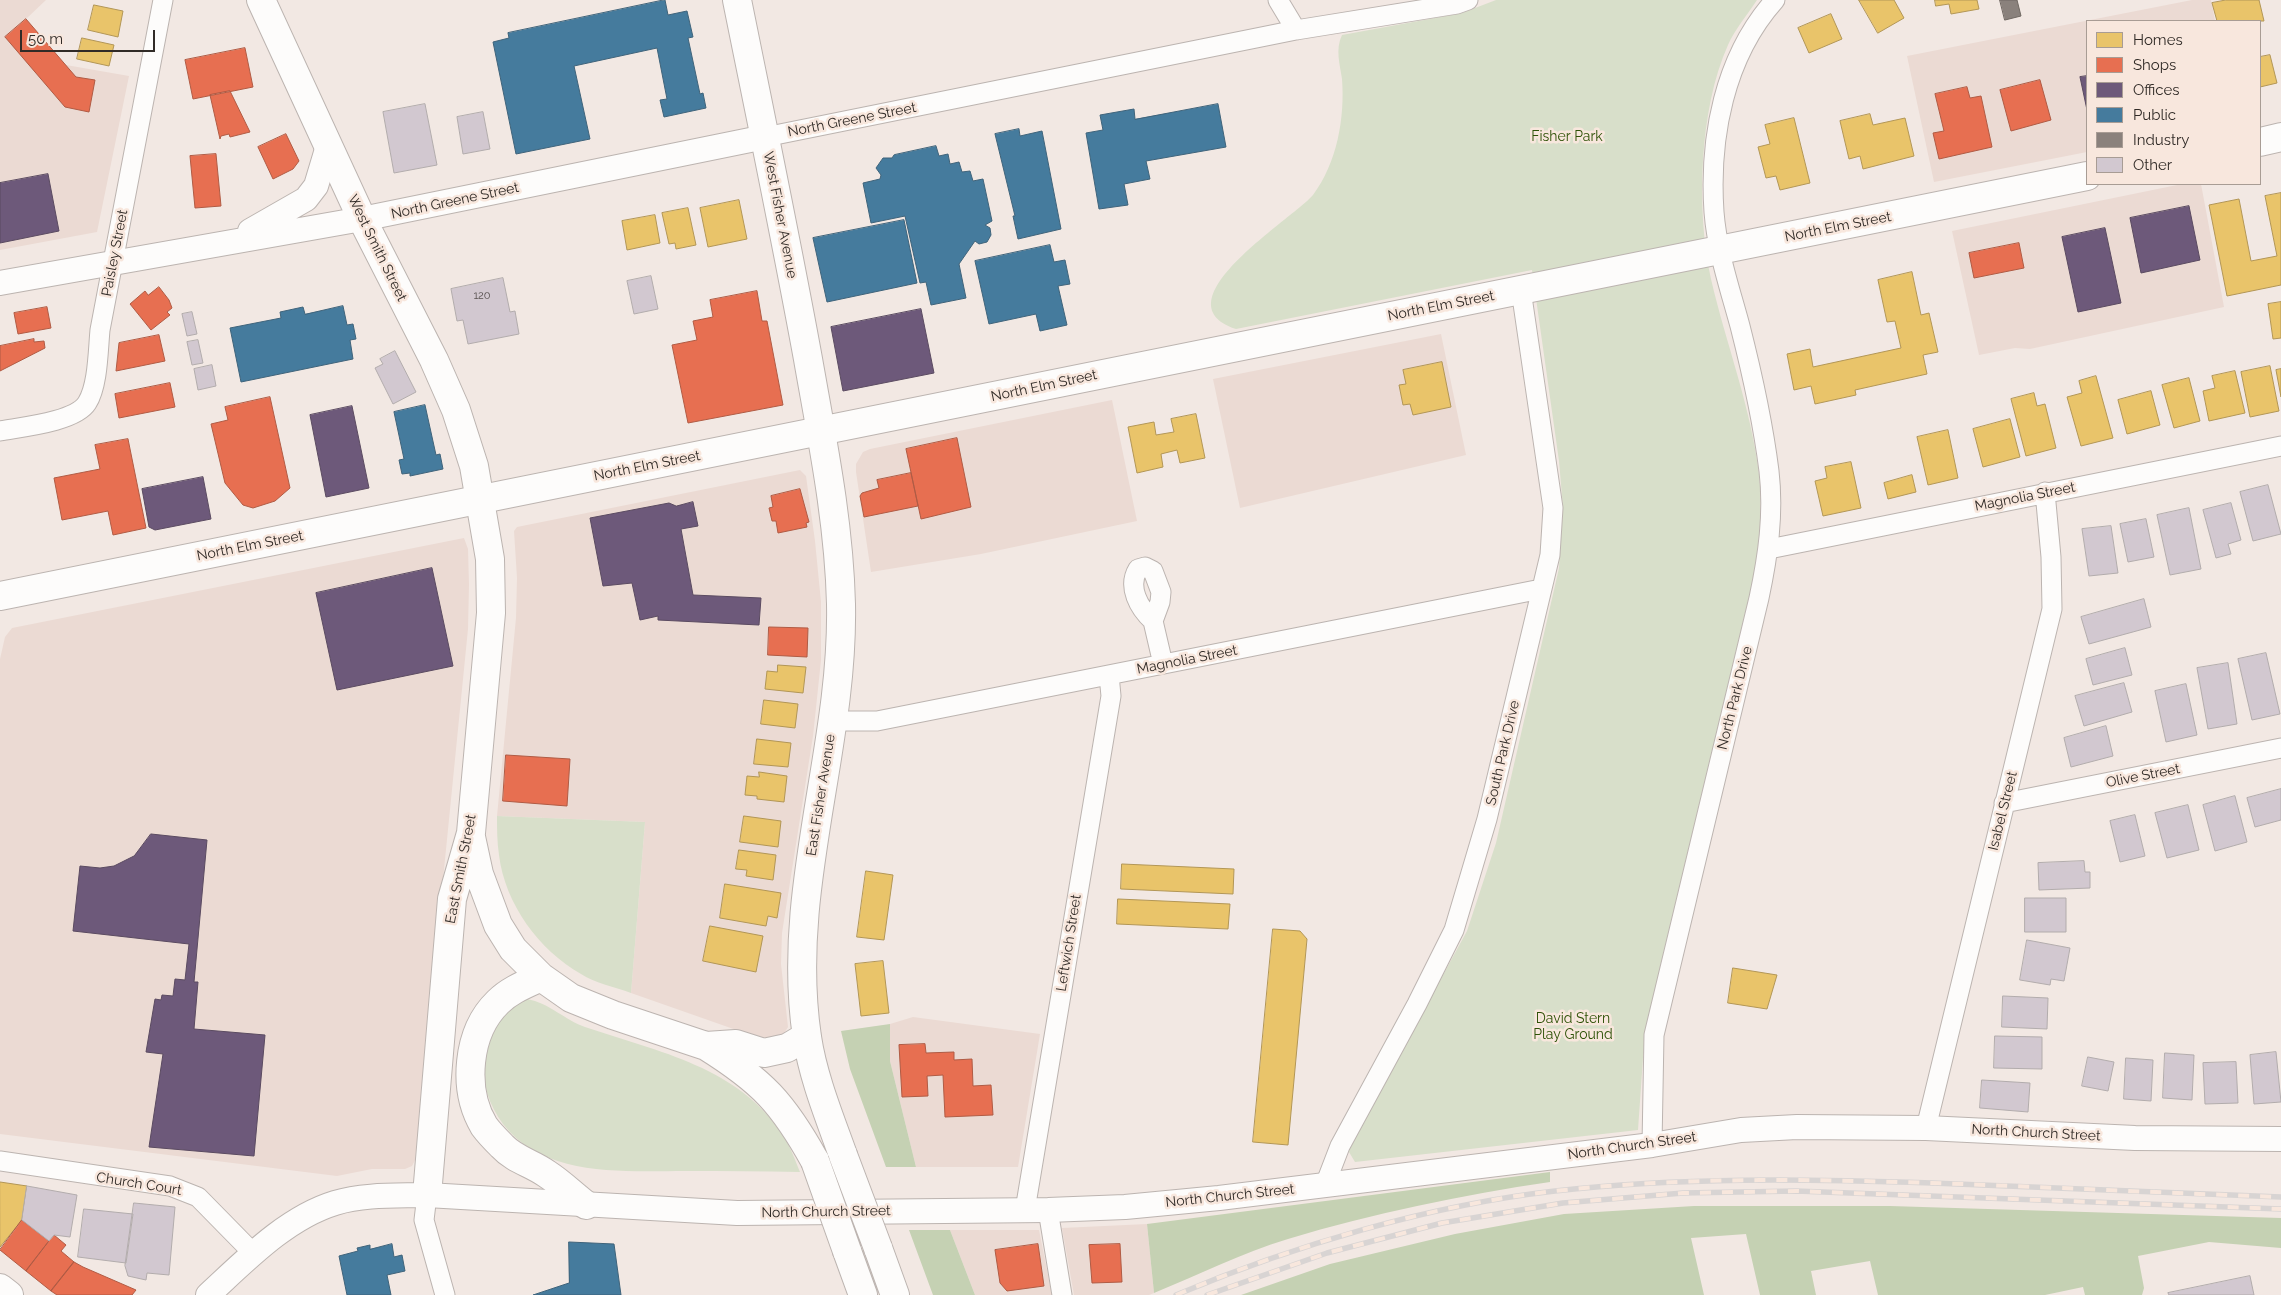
<!DOCTYPE html>
<html>
<head>
<meta charset="utf-8">
<style>
	body { margin:0 }
	#map { position:relative; width:2281px; height:1295px; overflow:hidden; background:#f2e8e3; font-family:Raleway,sans-serif }
	canvas { display:block }
	.legend { position:absolute; left:2086px; top:20px; width:175px; height:165px; box-sizing:border-box; background:#f8e7dd; border:1px solid #a89c94; margin:0; padding:6px 9px; list-style:none; font-size:15px; color:#312b27 }
	.legend li { display:flex; align-items:center; gap:10px; height:25px }
	.legend b { width:25px; border:1px solid #a89c94 }
	.scale { position:absolute; left:20px; top:30px; width:135px; height:22px; box-sizing:border-box; border:2px solid #312b27; border-top:0; padding-left:6px; font-size:15px; line-height:18px; white-space:nowrap; color:#312b27; -webkit-text-stroke:4px #f8e7dd; paint-order:stroke }
</style>
</head>
<body>
<div id="map">
<canvas width="2281" height="1295"></canvas>
<ul class="legend">
<li><b style="height:14px;background:#e9c46a"></b>Homes</li>
<li><b style="height:14px;background:#e76f51"></b>Shops</li>
<li><b style="height:14px;background:#6d597a"></b>Offices</li>
<li><b style="height:14px;background:#457b9d"></b>Public</li>
<li><b style="height:14px;background:#8a817c"></b>Industry</li>
<li><b style="height:14px;background:#d2c8d0"></b>Other</li>
</ul>
<div class="scale">50 m</div>
</div>
<script>
const ctx = document.querySelector('canvas').getContext('2d');
ctx.lineJoin = 'round';
function paint(path, color) {
  ctx.fillStyle = color;
  ctx.fill(path, 'evenodd');
}
function trace(path, color, width, dash) {
  ctx.strokeStyle = color;
  ctx.lineWidth = width;
  ctx.lineCap = dash ? 'butt' : 'round';
  ctx.setLineDash(dash || []);
  ctx.stroke(path);
}
function drawText(font, color, halo, rows, align = 'center') {
  ctx.font = font + ' Raleway,sans-serif';
  ctx.lineWidth = 5;
  ctx.setLineDash([]);
  ctx.textBaseline = 'middle';
  ctx.strokeStyle = halo;
  ctx.fillStyle = color;
  for (const [text, x, y, turn = 0] of rows) {
    ctx.save();
    ctx.translate(x, y);
    ctx.rotate((+turn || 0) * Math.PI / 180);
    ctx.textAlign = isNaN(turn) ? turn : align;
    if (halo) ctx.strokeText(text, 0, 0);
    ctx.fillText(text, 0, 0);
    ctx.restore();
  }
}
paint(new Path2D(`
	M0,0H46L26,19L66,65L129,76L97,232L0,250Z
	M2192,0H2211L2215,21H2087V152L1934,182L1907,56Z
	M2182,184H2201L2224,307L2030,349L2015,348L1979,355L1952,231Z
	M1441,334L1466,455L1240,508L1213,379Z
	M1112,400L1137,521L981,554L871,572L856,472V464L863,452L870,449Z
	M800,470L806,476L815,541L821,602V660L813,736L782,933L781,964L788,1027L783,1035L773,1040L762,1039L631,993L645,822L497,816L516,618L517,578L514,531L517,527Z
	M464,538L468,549L469,585L468,629L415,1160L412,1166L405,1169H372L337,1176L0,1134V659L5,637L12,628Z
	M913,1017L1040,1034L1018,1167H916L890,1061V1024Z
	M1147,1224L1154,1293L1149,1295H1074L1062,1228Z
	M950,1230H1039L1052,1295H975Z`), '#ebdad3');
paint(new Path2D(`
	M1496,0H1757C1748,14 1735,29 1728,45C1699,109 1696,211 1711,279C1726,344 1751,407 1759,474C1763,510 1759,545 1753,580L1660,967L1643,1058L1638,1130L1355,1162L1349,1152L1351,1143L1467,931L1496,843L1559,568L1563,508L1559,461L1532,270L1236,329C1156,302 1294,218 1313,195C1337,163 1345,118 1342,79C1340,64 1335,50 1342,35L1462,13Z
	M497,816L645,822L631,993C615,987 595,983 581,974C539,950 505,904 499,855C497,842 497,829 497,816Z
	M527,999C549,1003 565,1020 585,1027C659,1052 740,1067 784,1137C791,1148 795,1160 800,1172C762,1171 724,1171 686,1171C625,1171 544,1178 503,1124C489,1105 482,1084 484,1060C487,1033 502,1009 527,999Z`), '#d8dfca');
paint(new Path2D(`
	M890,1024V1061L916,1167H886L850,1069L841,1031Z
	M1550,1172V1182C1462,1195 1374,1213 1288,1239C1242,1253 1198,1275 1154,1293L1147,1224Z
	M1694,1206H1890L2281,1218V1248L2209,1242L2138,1256L2144,1288L2142,1295H2085L2083,1287L2045,1295H1878L1870,1261L1811,1271L1816,1295H1760L1746,1234L1691,1238L1704,1295H1241L1330,1264L1455,1234L1564,1214Z
	M909,1230H950L975,1295H933Z`), '#c5d1b3');
const homes = new Path2D(`
	M1859,0H1894L1904,18L1878,33Z
	M1935,0H1977L1979,9L1951,14L1949,4L1936,6Z
	M2226,0H2259L2264,21H2217L2212,3Z
	M94,5L123,11L118,37L88,30Z
	M1831,14L1842,39L1809,53L1798,28Z
	M82,38L114,45L109,66L77,59Z
	M2270,55L2277,83L2260,87V57Z
	M1870,114L1873,125L1905,118L1914,156L1863,169L1860,156L1849,159L1840,121Z
	M1794,118L1810,183L1780,190L1776,176L1766,178L1758,147L1770,144L1765,125Z
	M2281,193V285L2227,296L2209,205L2239,199L2251,261L2277,256L2265,196Z
	M739,200L747,239L708,247L700,208Z
	M688,208L696,245L676,249L675,243L669,244L662,213Z
	M655,215L660,243L627,250L622,221Z
	M1912,272L1921,315L1929,313L1938,352L1923,355L1927,374L1855,390L1856,395L1815,404L1811,386L1794,390L1787,354L1810,349L1813,367L1901,348L1895,321L1887,322L1878,280Z
	M2281,302V338L2273,339L2268,304Z
	M1442,362L1451,407L1413,415L1410,404L1403,405L1399,385L1406,384L1403,370Z
	M2270,366L2279,411L2250,417L2241,372Z
	M2281,369V397L2276,370Z
	M2235,371L2245,413L2209,421L2203,391L2215,388L2212,376Z
	M2096,376L2113,438L2081,446L2067,397L2082,393L2079,381Z
	M2189,378L2200,421L2174,428L2162,385Z
	M2151,391L2160,425L2127,434L2118,400Z
	M2034,393L2037,406L2045,404L2056,448L2026,456L2011,399Z
	M1196,414L1205,458L1180,463L1177,450L1161,454L1163,467L1137,473L1128,427L1154,422L1156,435L1174,432L1171,419Z
	M2010,419L2020,457L1983,467L1973,429Z
	M1948,430L1958,478L1928,485L1917,437Z
	M1851,462L1861,508L1823,516L1815,481L1827,478L1825,467Z
	M1912,475L1916,492L1888,499L1884,483Z
	M778,665L806,667L803,693L765,689L767,671L777,672Z
	M764,700L798,704L795,728L761,724Z
	M757,739L791,743L788,767L754,764Z
	M759,772L787,776L784,802L757,799V796L745,795L747,776L759,777Z
	M744,816L781,821L778,847L740,842Z
	M739,850L776,855L773,880L746,876L747,870L736,869Z
	M1122,864L1234,869L1233,894L1121,889Z
	M866,871L893,875L884,940L857,937Z
	M725,884L781,893L777,918L768,916L766,926L720,918Z
	M1118,899L1230,904L1228,929L1117,924Z
	M710,926L763,936L756,972L703,961Z
	M1273,929L1300,931L1307,939L1288,1145L1253,1142Z
	M883,961L889,1013L861,1016L855,964Z
	M1733,968L1777,975L1767,1009L1728,1003Z
	M0,1182L27,1186L22,1220L0,1247Z`);
paint(homes, '#e9c46a');
trace(homes, '#b29656', 1);
const shops = new Path2D(`
	M26,19L76,77L95,80L89,112L65,107L5,37Z
	M245,48L253,87L193,99L185,60Z
	M2040,80L2051,120L2011,131L2000,90Z
	M1967,87L1970,98L1981,96L1992,147L1939,159L1933,133L1944,131L1935,94Z
	M230,91L250,132L230,137L229,134L221,136L220,139L210,95Z
	M286,134L299,161L293,169L273,179L258,147Z
	M216,154L221,206L195,208L190,156Z
	M2019,243L2024,268L1974,278L1969,253Z
	M159,287L169,300L172,308L167,312L170,315L151,330L130,304L145,291L148,295Z
	M757,291L762,321H767L783,405L688,423L672,345L697,340L693,321L713,317L710,300Z
	M47,307L51,328L18,334L14,313Z
	M159,335L165,361L116,371L119,343Z
	M34,339V342L44,341L45,348L0,371V346Z
	M170,383L175,407L119,418L115,394Z
	M270,397L290,488L275,501L253,508L243,505L225,483L211,424L228,420L225,407Z
	M957,438L971,507L921,519L906,449Z
	M128,439L146,528L113,535L108,511L62,520L54,478L100,469L95,445Z
	M911,473L918,506L864,517L860,496L862,493L879,488L877,480Z
	M800,489L809,522L806,523L807,527L778,533L776,521H772L769,508L773,507L771,496Z
	M769,627L808,628L807,657L768,655Z
	M506,755L570,759L567,806L503,801Z
	M925,1044L926,1053L954,1052V1060L972,1059L973,1086L991,1085L993,1115L945,1117L943,1075L927,1076L928,1096L902,1097L899,1045Z
	M22,1220L49,1241L26,1271L0,1250Z
	M54,1235L66,1245L61,1251L74,1262L51,1291L26,1271Z
	M1038,1244L1044,1286L1007,1291L1000,1283L995,1250Z
	M1120,1244L1122,1282L1092,1283L1089,1245Z
	M74,1262L83,1267L136,1290L132,1295H57L51,1291Z`);
paint(shops, '#e76f51');
trace(shops, '#b05b44', 1);
const offices = new Path2D(`
	M2087,76V110L2080,77Z
	M48,174L59,231L0,243V183Z
	M2189,206L2200,260L2141,273L2130,218Z
	M2105,228L2121,303L2078,312L2062,237Z
	M921,309L934,373L843,391L831,327Z
	M352,406L369,488L326,497L310,415Z
	M203,477L211,519L155,530L149,527L142,489Z
	M693,502L698,526L681,529L693,595L761,598L759,625L658,620V616L640,620L632,583L603,586L590,518L669,503L676,506Z
	M432,568L453,666L337,690L316,593Z
	M151,834L207,840L194,982H198L194,1029L265,1035L254,1156L149,1147L163,1054L146,1052L155,999L161,1000L162,995L173,996L175,979L185,980L189,944L73,931L80,866L100,868L114,866L134,856Z`);
paint(offices, '#6d597a');
trace(offices, '#5b4b61', 1);
const public = new Path2D(`
	M665,0L668,15L687,11L693,37L688,38L700,94L703,93L706,108L664,117L660,100L667,99L657,48L574,66L590,139L516,154L493,42L509,38L508,33Z
	M1218,104L1226,147L1146,161L1150,179L1124,184L1128,205L1099,209L1086,133L1103,130L1100,115L1134,109L1135,119Z
	M1019,129L1020,136L1042,131L1061,229L1018,239L1013,216H1015L995,134Z
	M936,146L939,156L948,154L950,164L959,162L962,172L970,171L973,181L983,179L992,221L985,225L990,228L991,235L987,242L979,244L975,241L959,264L966,298L931,305L926,282L920,283L905,216L871,223L863,183L880,179L881,175L876,168L883,158H892L894,155Z
	M904,220L917,283L827,302L813,238Z
	M1050,245L1054,262L1065,260L1070,284L1058,286L1067,325L1040,331L1036,314L989,324L975,261Z
	M343,306L347,325L353,324L356,339L350,340L353,359L241,382L230,328L281,318L280,312L303,307L305,314Z
	M425,405L436,455L440,454L443,469L410,476V473L402,474L399,460L404,459L394,412Z
	M569,1242L614,1244L621,1295H533L569,1283Z
	M392,1244L394,1257L402,1255L405,1271L387,1275L391,1295H347L339,1256L358,1251L357,1248L370,1245V1249Z`);
paint(public, '#457b9d');
trace(public, '#3f637a', 1);
const industry = new Path2D(`
	M2000,0H2017L2021,16L2005,20Z`);
paint(industry, '#8a817c');
trace(industry, '#6f6762', 1);
const building = new Path2D(`
	M425,104L437,165L394,173L383,112Z
	M483,112L490,149L463,154L457,117Z
	M651,276L658,309L634,314L627,281Z
	M503,278L510,312L515,311L519,334L468,344L463,320L457,321L451,289Z
	M192,312L197,334L187,336L182,314Z
	M198,340L203,363L192,365L187,342Z
	M395,351L416,392L393,404L375,368L383,364L380,359Z
	M212,365L216,386L198,390L194,369Z
	M2268,485L2281,534L2253,541L2240,492Z
	M2231,503L2241,540L2228,544L2231,554L2216,558L2203,510Z
	M2189,508L2201,569L2170,575L2157,515Z
	M2146,519L2154,557L2128,562L2120,524Z
	M2111,526L2118,573L2089,576L2082,529Z
	M2144,599L2151,627L2089,644L2081,617Z
	M2125,648L2132,675L2093,685L2086,659Z
	M2266,653L2280,714L2252,720L2238,659Z
	M2228,663L2237,724L2208,729L2197,668Z
	M2124,683L2132,712L2084,726L2075,696Z
	M2186,684L2197,735L2166,742L2155,691Z
	M2106,726L2113,756L2071,767L2064,738Z
	M2281,789V820L2255,827L2247,798Z
	M2235,796L2247,842L2215,851L2203,805Z
	M2188,805L2199,850L2167,858L2155,813Z
	M2135,815L2145,856L2120,862L2110,821Z
	M2084,861L2085,872H2090V888L2039,890L2038,863Z
	M2025,898H2066V932H2025Z
	M2027,940L2070,948L2064,981L2051,979L2050,985L2020,980Z
	M2003,996L2048,998L2047,1029L2002,1027Z
	M1995,1036L2042,1037V1069L1994,1068Z
	M2276,1052L2281,1102L2254,1104L2250,1055Z
	M2165,1053L2194,1055L2192,1100L2163,1098Z
	M2088,1057L2114,1062L2108,1091L2082,1086Z
	M2126,1058L2153,1060L2151,1101L2124,1099Z
	M2236,1062L2238,1103L2205,1104L2203,1063Z
	M1982,1080L2030,1083L2028,1112L1980,1108Z
	M27,1186L77,1195L70,1237L54,1235L49,1241L22,1220Z
	M134,1203L175,1207L169,1275L147,1273L146,1280L128,1276L125,1266Z
	M84,1209L133,1214L126,1263L78,1257Z
	M2250,1276L2254,1295H2169L2168,1293Z`);
paint(building, '#d2c8d0');
trace(building, '#b2acac', 1);
const minor = new Path2D(`
	M1278,0L1296,30
	M765,137L1296,30L1457,4L1468,0
	M0,431C21,427 75,422 87,403C98,386 98,351 100,330L163,0
	M1769,549L2281,446
	M1153,621C1139,608 1127,587 1138,569L1145,567L1153,571L1161,592L1160,602L1153,621L1163,664
	M833,721H877L1541,589
	M2004,803L2281,748
	M1926,1128L2052,609L2051,557L2045,492
	M1652,1145L1654,1035L1759,598C1768,556 1774,514 1769,471C1763,423 1752,373 1740,326C1730,289 1717,251 1714,212C1709,138 1724,57 1775,0
	M0,1161L170,1186L198,1197L253,1253
	M1325,1185L1340,1146L1417,1004L1454,930L1487,819L1550,555L1553,508L1521,290
	M427,1195L424,1220L445,1295
	M1025,1210L1111,696L1109,675
	M1048,1210L1062,1295`);
const tertiary = new Path2D(`
	M250,231L306,199L316,186L328,146
	M0,283L362,219L765,137
	M208,1295C245,1261 286,1218 335,1203C365,1194 397,1196 427,1195L737,1213L1048,1210L1125,1207L1219,1198L1652,1145L1741,1130L1797,1127L1926,1128L2135,1138L2281,1139`);
const secondary = new Path2D(`
	M2260,142L2281,137
	M0,596L2087,176
	M0,1288L9,1295`);
const primary = new Path2D(`
	M261,0L362,219L434,360L456,410L474,466L490,559L491,613L471,833L452,899L427,1195
	M737,0C761,119 786,239 808,359C822,439 839,521 841,604C844,749 785,890 807,1037C813,1077 829,1116 843,1155
	M471,837L479,874L498,925L513,949L541,977L571,998L613,1015L706,1046L736,1044L764,1053L787,1048L807,1036
	M541,977C526,984 510,990 498,1002C467,1032 462,1089 484,1126C489,1133 496,1140 502,1146C515,1160 532,1163 547,1174C561,1183 573,1195 586,1205
	M706,1046C762,1081 783,1103 815,1161
	M878,1248L895,1295
	M847,1251L863,1295`);
trace(minor, '#bcb4b0', 21);
trace(tertiary, '#bcb4b0', 26);
trace(secondary, '#bcb4b0', 30);
trace(primary, '#bcb4b0', 30);
trace(minor, '#fdfcfb', 19);
trace(tertiary, '#fdfcfb', 24);
trace(secondary, '#fdfcfb', 28);
trace(primary, '#fdfcfb', 28);
const rail = new Path2D(`
	M1176,1295C1292,1246 1430,1205 1555,1191C1681,1177 1806,1179 1932,1183C2048,1187 2165,1193 2281,1197
	M1207,1295L1327,1253L1442,1223L1563,1203L1683,1193L1796,1191L2281,1209`);
trace(rail, '#d8d4d3', 5.5);
trace(rail, '#f8e7dd', 4, [11]);
const primaryBridge = new Path2D(`
	M843,1155L878,1248
	M815,1161L847,1251`);
trace(primaryBridge, '#bcb4b0', 30, []);
trace(primaryBridge, '#fdfcfb', 28);
drawText('11px', '#595251', null, [
	["120",482,296]
]);
drawText('14px', '#312b27', '#f8e7dd', [
	["North Greene Street",852,120,-11],
	["North Greene Street",455,201,-12],
	["West Fisher Avenue",780,215,79],
	["North Elm Street",1838,227,-11],
	["West Smith Street",377,248,64],
	["Paisley Street",115,253,-79],
	["North Elm Street",1441,306,-11],
	["North Elm Street",1044,386,-12],
	["North Elm Street",647,466,-11],
	["Magnolia Street",2025,497,-11],
	["North Elm Street",250,546,-11],
	["Magnolia Street",1187,660,-11],
	["North Park Drive",1735,698,-76],
	["South Park Drive",1503,753,-77],
	["Olive Street",2143,776,-11],
	["East Fisher Avenue",821,795,-81],
	["Isabel Street",2003,811,-76],
	["East Smith Street",461,869,-79],
	["Leftwich Street",1069,943,-81],
	["North Church Street",2036,1133,3],
	["North Church Street",1632,1146,-8],
	["Church Court",139,1184,9],
	["North Church Street",1230,1196,-6],
	["North Church Street",826,1212,-1]
]);
drawText('14px', '#2d5106', '#f8e7dd', [
	["Fisher Park",1567,137],
	["David Stern",1573,1019],
	["Play Ground",1573,1035]
]);
</script>
</body>
</html>
